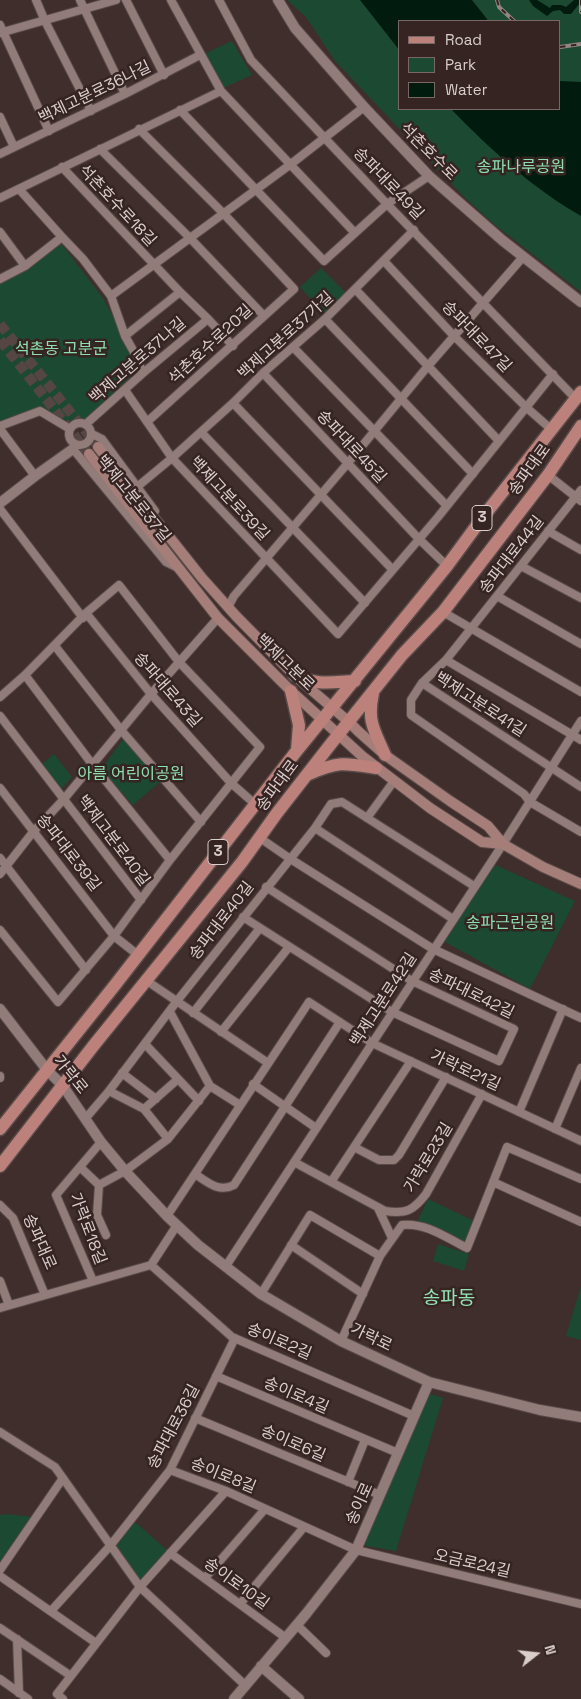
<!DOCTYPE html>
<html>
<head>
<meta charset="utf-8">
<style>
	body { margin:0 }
	#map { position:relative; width:581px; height:1699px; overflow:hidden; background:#3f2e2b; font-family:"Space Grotesk",sans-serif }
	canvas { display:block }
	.legend { position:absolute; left:398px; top:20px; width:162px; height:90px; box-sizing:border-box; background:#352422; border:1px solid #776866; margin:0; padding:6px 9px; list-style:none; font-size:15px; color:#dacecd }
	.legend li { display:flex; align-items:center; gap:10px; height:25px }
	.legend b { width:25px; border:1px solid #776866 }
	.north { position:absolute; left:511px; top:1629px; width:50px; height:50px; -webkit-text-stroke:4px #352422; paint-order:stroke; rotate:74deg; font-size:14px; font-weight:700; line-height:20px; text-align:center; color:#dacecd }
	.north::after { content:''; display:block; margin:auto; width:18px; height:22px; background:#dacecd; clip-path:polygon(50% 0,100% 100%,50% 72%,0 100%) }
</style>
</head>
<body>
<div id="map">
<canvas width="581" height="1699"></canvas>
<ul class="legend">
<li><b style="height:6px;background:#bc817a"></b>Road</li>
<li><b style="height:14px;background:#1b4931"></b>Park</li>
<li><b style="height:14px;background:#011c0e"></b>Water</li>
</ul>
<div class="north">N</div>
</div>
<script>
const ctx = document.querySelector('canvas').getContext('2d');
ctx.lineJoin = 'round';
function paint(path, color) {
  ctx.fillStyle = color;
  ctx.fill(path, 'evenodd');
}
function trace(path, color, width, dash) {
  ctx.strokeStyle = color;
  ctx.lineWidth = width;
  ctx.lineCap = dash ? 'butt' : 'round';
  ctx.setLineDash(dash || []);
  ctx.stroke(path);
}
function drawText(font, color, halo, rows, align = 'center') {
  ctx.font = font + ' "Space Grotesk","Noto Sans KR",sans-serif';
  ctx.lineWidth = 5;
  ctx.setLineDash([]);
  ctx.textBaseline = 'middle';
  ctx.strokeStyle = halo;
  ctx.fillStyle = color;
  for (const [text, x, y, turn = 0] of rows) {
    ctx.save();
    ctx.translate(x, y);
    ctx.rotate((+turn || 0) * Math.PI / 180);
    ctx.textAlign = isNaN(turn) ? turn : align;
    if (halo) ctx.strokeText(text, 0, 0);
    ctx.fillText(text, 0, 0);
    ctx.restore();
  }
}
paint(new Path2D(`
	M287,0H581V292L495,225L466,199L335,61L306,17ZM400,21H560V109H400Z
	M232,41L252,75L221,89L202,55Z
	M60,242L103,298L132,353L138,370L83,421H72L66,426L42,409L0,426V281Z
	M321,268L348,295L325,315L300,287Z
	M124,738L161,781L133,805L101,769Z
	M54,754L72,777L61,790L42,764Z
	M491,863L575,901L530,989L445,942Z
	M428,1199L474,1221L465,1244L417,1222Z
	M438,1244L469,1254L464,1271L433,1261Z
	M581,1286V1340L566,1336Z
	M427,1393L443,1398L396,1551L361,1545Z
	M6,1514L32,1517L0,1564V1515Z
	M134,1521L168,1551L140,1584L114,1545Z`), '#1b4931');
paint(new Path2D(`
	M360,0H472L487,19V21H400V51Z
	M529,0H537L550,8L552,5H561L566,7L574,0H579V4L571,14H564L560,10L553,11L547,16L533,6Z
	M560,81L581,82V216C532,188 490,149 451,109H560Z`), '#011c0e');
trace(new Path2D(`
	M0,324L98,447
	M0,340L89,454`), '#564643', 10, [10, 5]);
const minor = new Path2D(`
	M36,0L45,21L91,111
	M80,0L125,94
	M126,0L164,75
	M171,0L221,91L355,233
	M219,0L251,60L387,204L576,399
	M0,25L49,131
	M0,33L116,0
	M180,110L324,261L387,204L429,176
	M0,117L14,147
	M139,129L223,213L294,289L147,422
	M100,149L190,238L264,316
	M0,154L125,94L200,55
	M62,167L180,292L208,319L233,346
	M19,189L62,237
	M0,198L221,91
	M0,232L25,266
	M384,261L454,336L527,408L552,430
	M0,279L25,266L62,237L83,259L111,296L125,336L134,352L143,373
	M356,290L499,441
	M111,296L291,164L364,107
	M325,319L473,474
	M125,336L180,292
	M293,347L447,506
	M263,373L419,539L447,566
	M125,390L172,458L338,634L438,517L553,374
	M233,403L392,569
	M69 434a11 11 0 1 1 22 0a11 11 0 1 1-22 0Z
	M86,424L143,373L208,319
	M0,426L40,411L70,429
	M0,429L35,476
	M201,432L365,603
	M92,434L102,439L155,511
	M77,445L73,449L166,562L176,567
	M548,475L581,501
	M137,487L172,458L233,403L263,373L325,319L414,230
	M581,490L446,660L422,683L411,700V715L524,794L530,802L581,832
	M0,509L83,618
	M548,531L581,550
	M521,566L581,598
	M497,596L581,644
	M228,607L234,596L348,463L428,366L523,257
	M443,612L581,692
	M86,613L151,694L231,783L255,804
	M55,646L121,730L201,822
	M446,660L581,740
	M25,675L92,764L170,860
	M422,683L581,787
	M0,697L25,675L86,613L119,585L179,662L260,747L170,860L114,936L58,1002L0,930
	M0,716L141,900
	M0,788L114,936L138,955
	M367,818L394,781
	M315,828L453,919
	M260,838L289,858L433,949L581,1018
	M0,858L86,970
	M0,874L33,832L64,799L151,694L218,618
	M243,917L392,1012L499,1061L514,1029L412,981L266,887
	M147,981L268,1063
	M170,1012L210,1086L240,1105
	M193,1013L260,928
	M221,1032L289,947
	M145,1044L199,1101
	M122,1073L156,1099
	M0,1076V1078
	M253,1084L316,1128
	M109,1091L144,1109L168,1139
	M144,1109L178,1079
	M519,1112L563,1009
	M85,1119L109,1091L177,1001L315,828L331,804L342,802L474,886
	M555,1129L581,1068
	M354,1147L379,1160H394L399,1155L446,1077
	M294,1162L385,1211C406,1214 413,1211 426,1194L482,1094
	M80,1167L99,1185
	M195,1174C207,1182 219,1193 234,1185L340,1022
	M331,1182L411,1061
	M493,1182L581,1222
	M0,1205L13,1218L45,1295
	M378,1208L392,1238
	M167,1216L309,1002L372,1043L581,1141
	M106,1235L97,1215L99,1185L125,1171L168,1139L210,1086
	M291,1245L363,1294
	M151,1265L232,1337L414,1416
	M151,1265L177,1225
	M226,1266L503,844L581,721
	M0,1281L9,1305
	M93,1281L56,1195L101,1142
	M261,1294L310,1215L380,1256
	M0,1308L151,1265
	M341,1341L380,1256L402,1225C425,1222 447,1238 467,1248L507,1147L581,1179
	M216,1376L398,1453
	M195,1418L380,1495
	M0,1432L55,1467L140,1587L246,1686
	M170,1470L226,1491L356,1550L581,1604
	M348,1482L365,1440
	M170,1553L286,1638
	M0,1570L63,1478
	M0,1576L96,1643
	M205,1578L265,1509
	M240,1604L304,1527
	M51,1611L110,1546L170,1470L235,1338
	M297,1625L326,1653
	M0,1628L71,1676
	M17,1639L19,1693
	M0,1679L28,1699
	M63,1699L57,1694L140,1587L226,1491`);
const tertiary = new Path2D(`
	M278,0L295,28L364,107L429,176L502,240L581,302
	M0,503L35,476L73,449
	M0,1009L47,1070L63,1086L101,1142L125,1171L167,1216L198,1245L261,1294L341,1341L429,1382L540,1410L581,1417
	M261,1666L299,1699
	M234,1699L306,1614L356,1550L429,1382`);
const secondary = new Path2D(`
	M98,447L202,578L236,616L294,675L349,722L359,732L385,755L450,801L488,826L503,844L543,867L581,884
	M89,454L218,618L291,691L362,756L430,808L482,842L503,844`);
const primary = new Path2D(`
	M294,675C318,686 331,682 355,681
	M291,691L299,725L297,750
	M373,693C367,722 374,729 385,755
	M309,774C339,761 344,763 376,768
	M0,1129L115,985L295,753L447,566L483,517L581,392
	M0,1166L94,1045L242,862L277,813L330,745L402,655L443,612L548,475L581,426`);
trace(minor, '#584a48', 10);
trace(tertiary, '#584a48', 12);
trace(secondary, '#584a48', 12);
trace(primary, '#584a48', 15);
trace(minor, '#917c79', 8);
trace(tertiary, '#917c79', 10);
trace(secondary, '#a67e79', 10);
trace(primary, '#bc817a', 12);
const rail = new Path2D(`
	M497,0L499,7L514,21
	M581,0V12
	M560,47L581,44`);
trace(rail, '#938583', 4);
trace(rail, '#352422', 2, [5.5]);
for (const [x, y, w] of [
	[482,518,20],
	[218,852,20]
]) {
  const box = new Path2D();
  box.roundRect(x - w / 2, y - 12.5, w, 25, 4);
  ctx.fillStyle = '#352422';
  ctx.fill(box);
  trace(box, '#dacecd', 1);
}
drawText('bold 15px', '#dacecd', null, [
	["3",482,518],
	["3",218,852]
]);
drawText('16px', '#dacecd', '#352422', [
	["백제고분로36나길",95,93,-26],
	["석촌호수로",428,152,45],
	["송파대로49길",388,184,46],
	["석촌호수로18길",117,206,47],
	["백제고분로37가길",286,336,-42],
	["송파대로47길",476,337,46],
	["석촌호수로20길",211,345,-43],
	["백제고분로37나길",138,361,-41],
	["송파대로45길",351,447,47],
	["송파대로",530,470,-54],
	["백제고분로37길",133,499,51],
	["백제고분로39길",229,499,47],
	["송파대로44길",512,555,-52],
	["백제고분로",285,663,44],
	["송파대로43길",167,690,49],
	["백제고분로41길",480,705,33],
	["송파대로",278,786,-53],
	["백제고분로40길",113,841,53],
	["송파대로39길",68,853,52],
	["송파대로40길",222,921,-52],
	["송파대로42길",471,994,26],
	["백제고분로42길",384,1000,-57],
	["가락로21길",465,1071,25],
	["가락로",70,1075,51],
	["가락로23길",429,1158,-59],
	["가락로18길",87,1229,69],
	["송파대로",39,1242,66],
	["가락로",371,1338,25],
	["송이로2길",279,1342,23],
	["송이로4길",296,1396,23],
	["송파대로36길",174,1427,-62],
	["송이로6길",293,1444,23],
	["송이로8길",223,1476,22],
	["송이로",360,1504,-66],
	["오금로24길",472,1564,13],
	["송이로10길",236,1584,36]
]);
drawText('16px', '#8edfb0', '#352422', [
	["송파나루공원",521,168],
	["석촌동 고분군",61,350],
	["아름 어린이공원",131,775],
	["송파근린공원",510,924]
]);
drawText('19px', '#93e1b4', '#352422', [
	["송파동",449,1299]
]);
</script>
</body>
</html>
